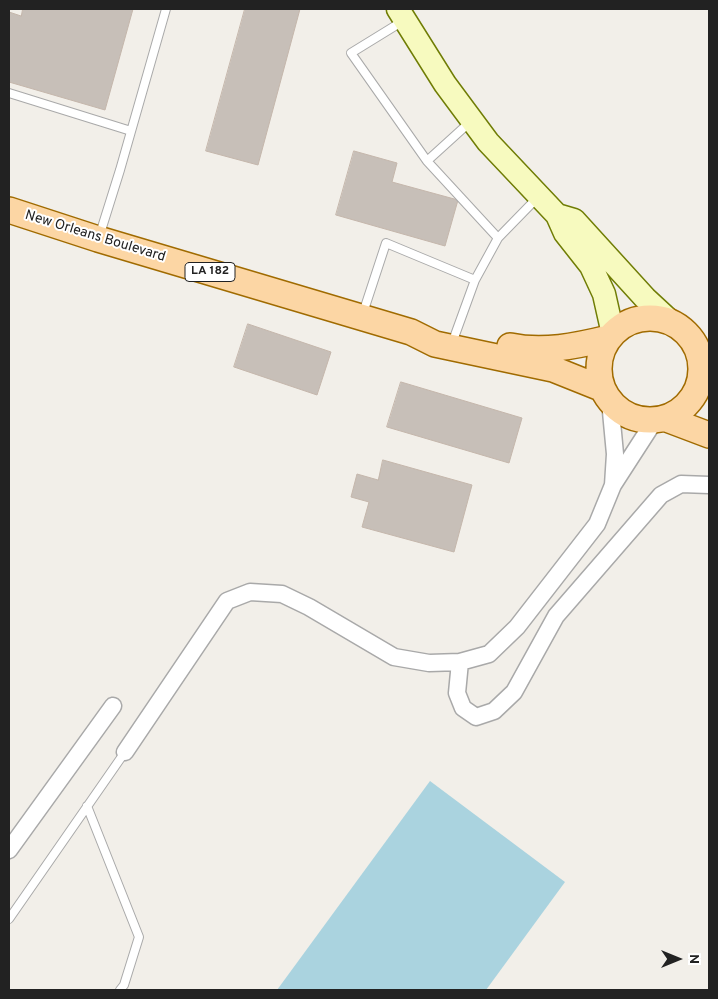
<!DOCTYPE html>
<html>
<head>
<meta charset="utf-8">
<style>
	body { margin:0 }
	#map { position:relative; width:718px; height:999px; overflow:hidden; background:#f2efe9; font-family:Overpass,sans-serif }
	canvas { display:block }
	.frame { position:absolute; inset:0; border:10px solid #222; pointer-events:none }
	.north { position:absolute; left:653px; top:934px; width:50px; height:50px; -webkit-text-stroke:4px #fff; paint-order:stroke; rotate:90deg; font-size:14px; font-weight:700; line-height:20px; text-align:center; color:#222 }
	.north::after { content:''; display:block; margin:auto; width:18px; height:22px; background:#222; clip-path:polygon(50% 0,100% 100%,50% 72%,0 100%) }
</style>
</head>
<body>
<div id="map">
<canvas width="718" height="999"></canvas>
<div class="frame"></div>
<div class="north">N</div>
</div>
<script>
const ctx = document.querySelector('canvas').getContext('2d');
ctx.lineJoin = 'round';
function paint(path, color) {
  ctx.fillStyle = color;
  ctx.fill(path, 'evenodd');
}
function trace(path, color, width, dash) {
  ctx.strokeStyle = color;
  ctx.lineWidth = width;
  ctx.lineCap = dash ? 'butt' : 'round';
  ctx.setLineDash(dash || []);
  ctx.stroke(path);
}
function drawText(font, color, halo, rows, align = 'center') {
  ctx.font = font + ' Overpass,sans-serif';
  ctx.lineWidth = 4;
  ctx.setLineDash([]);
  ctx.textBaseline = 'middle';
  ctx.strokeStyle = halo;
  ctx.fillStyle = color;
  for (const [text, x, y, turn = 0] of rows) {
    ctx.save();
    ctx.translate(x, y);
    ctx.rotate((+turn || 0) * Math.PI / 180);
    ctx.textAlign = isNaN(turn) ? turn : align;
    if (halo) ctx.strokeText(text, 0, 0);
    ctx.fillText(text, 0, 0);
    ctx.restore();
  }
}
paint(new Path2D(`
	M430,781L565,882L486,990H277Z`), '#aad3df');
const building = new Path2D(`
	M23,9H133L105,110L9,82V12L21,16Z
	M245,9H300L258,165L206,151Z
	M354,151L397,163L392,182L458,200L445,246L336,215Z
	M248,324L331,352L317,395L234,367Z
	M401,382L522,418L509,463L387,427Z
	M383,460L472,485L454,552L362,527L369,502L351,497L357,474L378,480Z`);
paint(building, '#c7bfb8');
trace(building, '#c4b6ab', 1);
const lane = new Path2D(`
	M403,21L351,53L427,161L498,238L538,197
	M9,93L131,131
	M427,161L470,122
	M99,237L120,170L166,9
	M363,313L386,243L475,280L498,238
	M455,335L475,280
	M87,806L139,937L124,985L120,990
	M9,919L125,752`);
const street = new Path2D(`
	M610,401L615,454L613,485
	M460,662L457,693L463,708L476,717L494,711L514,692L556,616L661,495L681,484L709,485
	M125,752L227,601L250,592L282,594L309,607L394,657L429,663L460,662L489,654L517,627L597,524L613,485L655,420
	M9,850L113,706`);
const secondary = new Path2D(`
	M398,9L445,84L488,142L557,215L565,233L591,266L604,294L613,334
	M557,215L574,220L645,298L672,323`);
const primary = new Path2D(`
	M9,210L98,239L411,332L435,344L553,369L603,389
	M599 369a51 51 0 1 1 102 0a51 51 0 1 1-102 0Z
	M510,346C543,353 576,346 609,338
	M664,418L709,435`);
trace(lane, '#a9a9a9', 10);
trace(street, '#a9a9a9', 19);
trace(secondary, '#707d05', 25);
trace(primary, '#a06b00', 28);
trace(lane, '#fff', 8);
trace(street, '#fff', 16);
trace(secondary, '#f7fabf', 22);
trace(primary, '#fcd6a4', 25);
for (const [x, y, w] of [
	[210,272,50]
]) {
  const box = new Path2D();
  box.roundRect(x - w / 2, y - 9.5, w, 19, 4);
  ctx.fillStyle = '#fff';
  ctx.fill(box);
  trace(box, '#222', 1);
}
drawText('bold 12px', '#222', null, [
	["LA 182",210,272]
]);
drawText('14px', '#222', '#fff', [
	["New Orleans Boulevard",95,237,17]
]);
</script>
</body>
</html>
